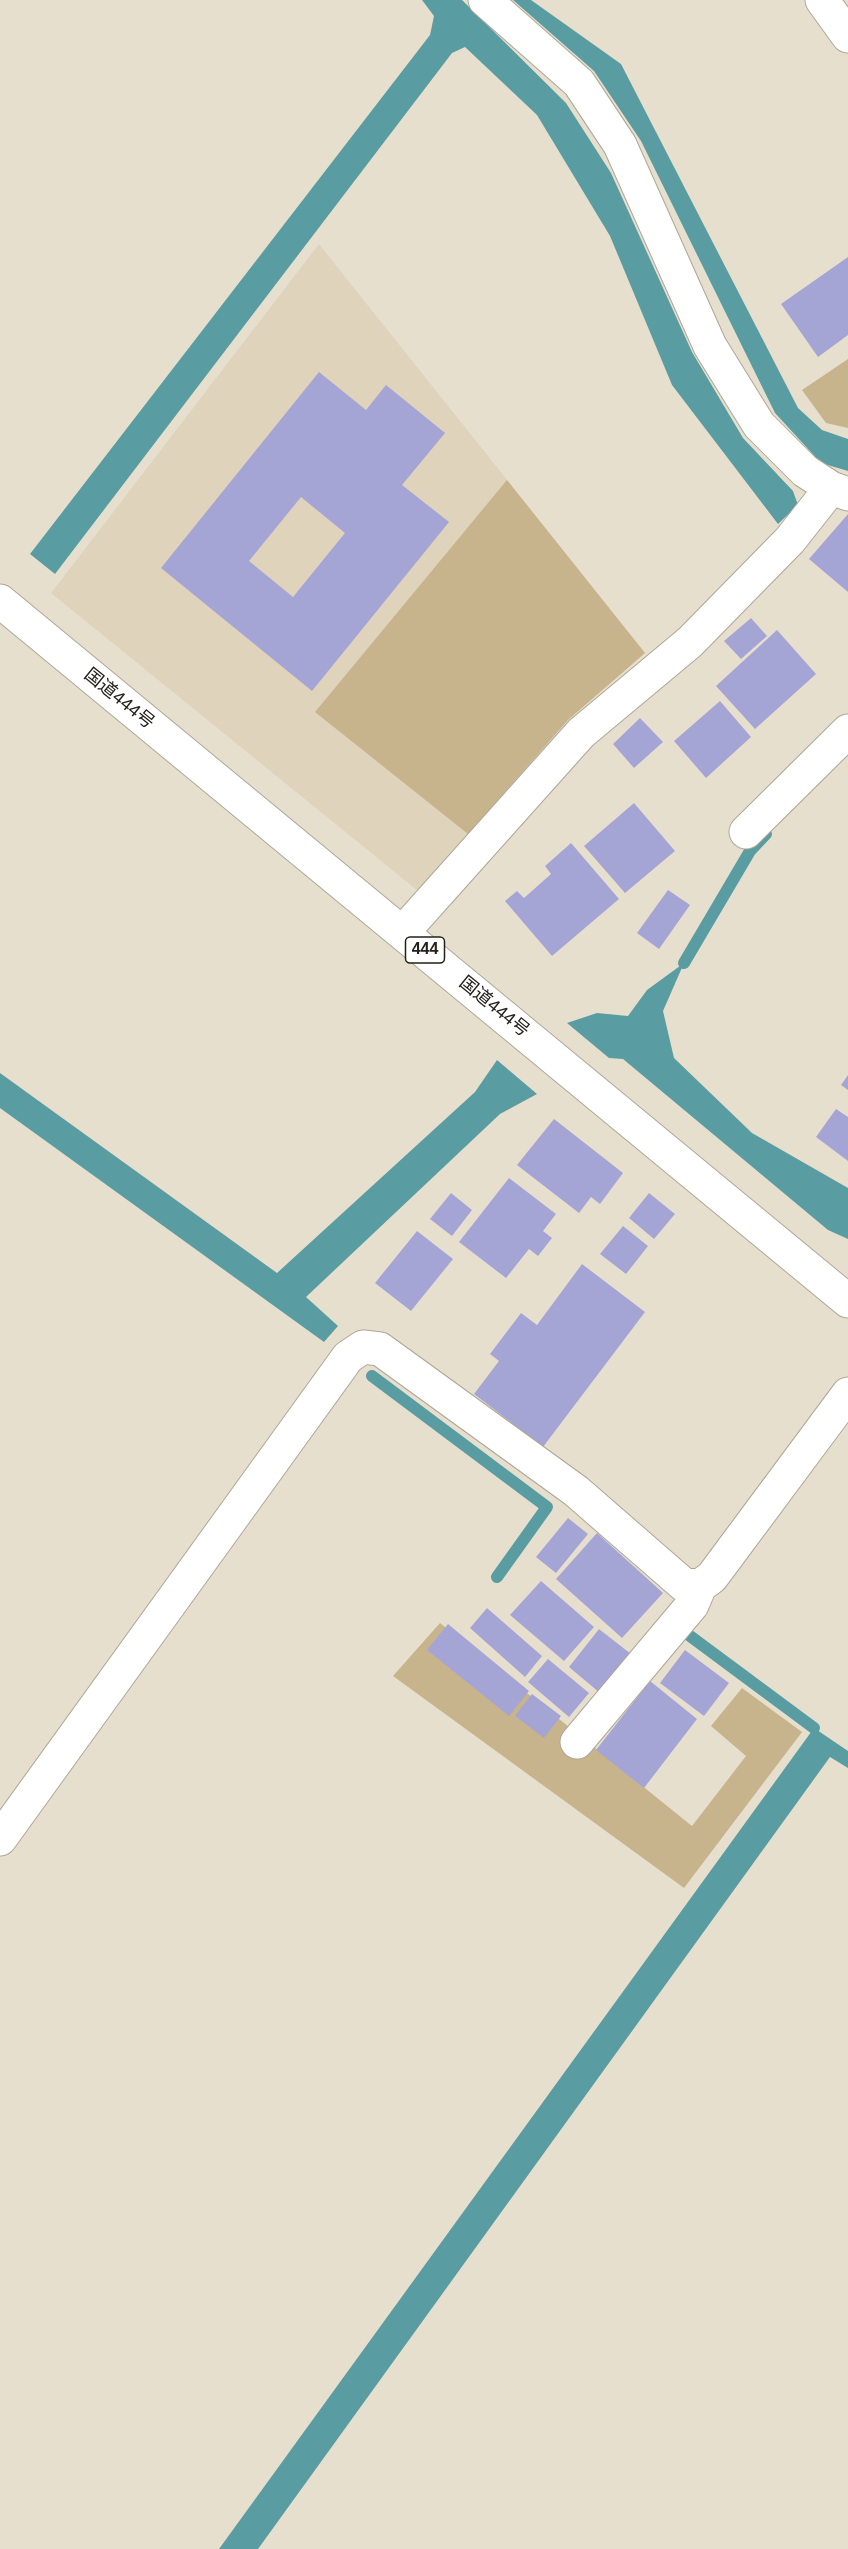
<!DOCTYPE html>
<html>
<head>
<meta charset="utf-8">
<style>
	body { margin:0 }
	canvas { display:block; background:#e7dfce }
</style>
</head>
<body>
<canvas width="848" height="2549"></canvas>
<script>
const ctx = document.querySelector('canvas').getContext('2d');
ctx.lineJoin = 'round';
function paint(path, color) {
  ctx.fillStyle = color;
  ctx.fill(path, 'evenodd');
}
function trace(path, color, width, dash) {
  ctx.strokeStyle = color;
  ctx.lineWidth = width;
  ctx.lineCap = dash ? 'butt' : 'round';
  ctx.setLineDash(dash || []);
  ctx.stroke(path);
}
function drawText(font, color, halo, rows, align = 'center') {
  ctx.font = font + ' Helvetica,"Noto Sans JP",sans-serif';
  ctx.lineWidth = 6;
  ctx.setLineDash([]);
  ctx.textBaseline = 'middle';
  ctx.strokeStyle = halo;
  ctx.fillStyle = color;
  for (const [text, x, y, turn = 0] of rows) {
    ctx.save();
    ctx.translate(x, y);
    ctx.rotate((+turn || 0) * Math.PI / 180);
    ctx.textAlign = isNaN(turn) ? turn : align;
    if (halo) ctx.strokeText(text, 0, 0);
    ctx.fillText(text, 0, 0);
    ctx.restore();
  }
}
paint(new Path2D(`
	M319,244L645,653L568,720L418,891L51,593Z`), '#dfd3bc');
paint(new Path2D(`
	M848,359V428L826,423L802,390Z
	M507,480L645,653L568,720L468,834L315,712Z
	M440,1623L692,1826L746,1756L711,1726L742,1688L802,1732L684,1888L393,1676Z`), '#c7b48d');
paint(new Path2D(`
	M422,0H462L566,103L611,173L692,352L743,438L793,491L798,505L778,524L672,385L610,236L537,115L465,47L452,53L55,574L30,554L430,35L434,16Z
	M513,0H531L621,64L798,408L822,430L848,439V471L821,463L775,413L641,141L594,71Z
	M684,963L663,1011L674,1058L752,1133L848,1188V1239L828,1230L623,1059L609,1058L567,1023L597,1013L628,1016L647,990Z
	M497,1060L537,1094L500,1114L306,1297L338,1326L324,1342L0,1108V1073L277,1273L475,1092Z
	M814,1728L848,1751V1768L830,1757L258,2549H219Z`), '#599da2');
trace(new Path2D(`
	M684,963L750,851L766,834
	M372,1376L547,1507L497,1577
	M690,1636L814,1728`), '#599da2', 12);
paint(new Path2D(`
	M848,257V335L818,357L781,304Z
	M319,372L366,410L386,385L445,433L402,485L449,522L312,691L161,568ZM301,497L345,533L293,597L249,561Z
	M848,514V592L809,559Z
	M751,618L767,636L741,659L724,641Z
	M777,630L816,674L755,729L716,686Z
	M720,701L751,737L706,778L674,741Z
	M640,718L663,742L634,768L613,744Z
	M634,803L675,851L625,893L584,846Z
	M571,843L619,899L552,956L505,901L517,891L524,898L551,874L545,866Z
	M668,890L690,905L659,949L637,933Z
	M848,1075V1090L841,1085Z
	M836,1109L848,1117V1161L816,1137Z
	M554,1119L623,1173L600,1204L591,1197L579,1213L517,1165Z
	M509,1178L556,1214L543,1231L552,1238L538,1256L529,1249L506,1278L459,1242Z
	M451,1193L472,1210L452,1236L430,1219Z
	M649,1193L675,1214L654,1239L629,1218Z
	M623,1226L648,1246L626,1274L600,1254Z
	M417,1231L453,1259L411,1311L375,1283Z
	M582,1264L645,1312L543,1447L474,1394L499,1361L490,1354L521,1313L537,1325Z
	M568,1518L588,1534L556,1573L536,1557Z
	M597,1533L663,1593L622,1638L556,1579Z
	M541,1581L594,1627L564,1661L510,1615Z
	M487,1608L542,1656L525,1677L470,1628Z
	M448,1624L529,1691L509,1716L427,1650Z
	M599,1629L631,1654L600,1693L569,1667Z
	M685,1650L729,1683L704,1716L660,1683Z
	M548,1659L589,1693L569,1717L528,1682Z
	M650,1681L697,1719L644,1788L596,1750Z
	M532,1694L561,1716L544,1738L515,1716Z`), '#a5a5d5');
const minor = new Path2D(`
	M485,0L579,83L620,145L710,346L759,425L805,471L831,488L848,494
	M822,0L848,36
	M746,832L848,731
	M403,932L581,733L690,642L790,540L831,488
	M577,1742L692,1605L700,1586
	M0,1839L348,1357L363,1347L380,1349L576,1491L684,1585L700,1586L712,1577L848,1394`);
const highway = new Path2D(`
	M0,601L848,1301`);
trace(minor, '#aea696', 35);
trace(highway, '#aea696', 35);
trace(minor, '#fff', 33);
trace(highway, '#fff', 33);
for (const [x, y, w] of [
	[425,950,39]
]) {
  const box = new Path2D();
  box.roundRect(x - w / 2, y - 13, w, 26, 4.5);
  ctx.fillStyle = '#fff';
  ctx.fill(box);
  trace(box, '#24211a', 1.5);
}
drawText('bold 16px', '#24211a', null, [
	["444",425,950]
]);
drawText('18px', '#24211a', '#fff', [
	["国道444号",119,699,39],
	["国道444号",494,1007,39]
]);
</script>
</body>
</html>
